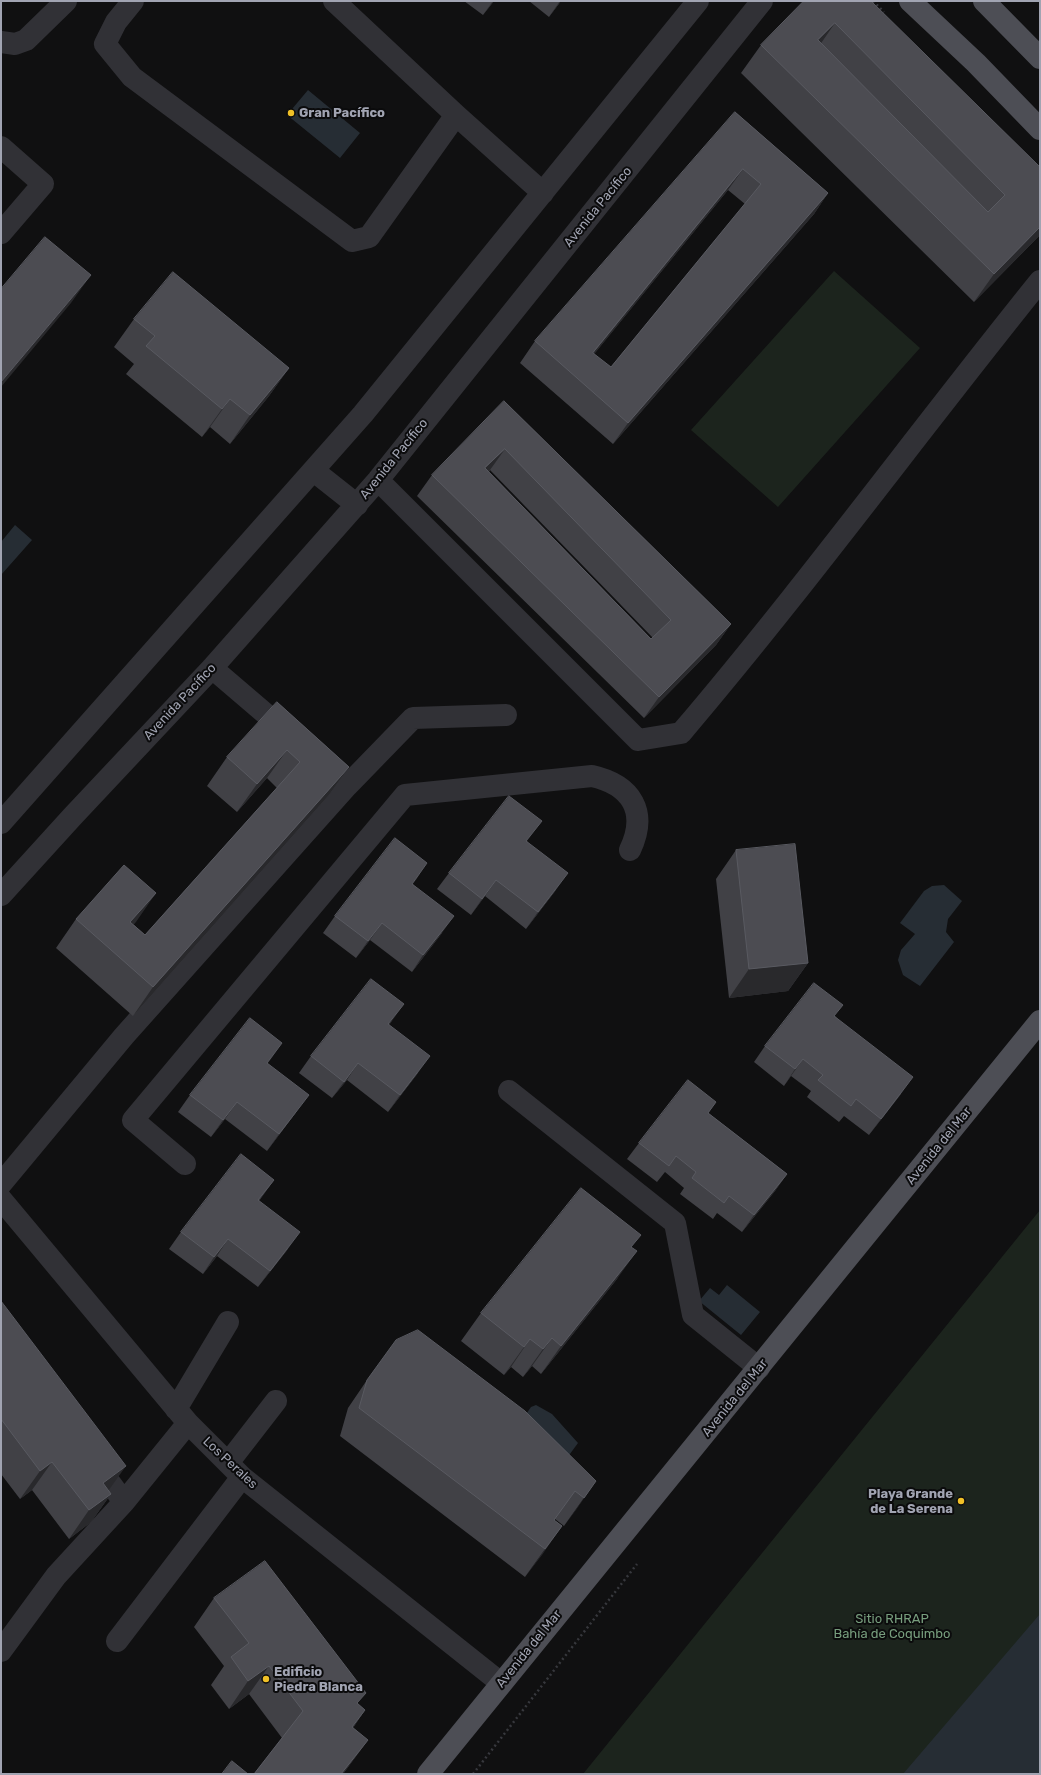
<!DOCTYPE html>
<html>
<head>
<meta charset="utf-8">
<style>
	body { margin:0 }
	#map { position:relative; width:1041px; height:1775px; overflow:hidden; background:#101011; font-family:Rubik,sans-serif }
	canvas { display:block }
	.frame { position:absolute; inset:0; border:2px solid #a1a4b2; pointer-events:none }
</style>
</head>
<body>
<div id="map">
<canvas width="1041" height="1775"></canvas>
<div class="frame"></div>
</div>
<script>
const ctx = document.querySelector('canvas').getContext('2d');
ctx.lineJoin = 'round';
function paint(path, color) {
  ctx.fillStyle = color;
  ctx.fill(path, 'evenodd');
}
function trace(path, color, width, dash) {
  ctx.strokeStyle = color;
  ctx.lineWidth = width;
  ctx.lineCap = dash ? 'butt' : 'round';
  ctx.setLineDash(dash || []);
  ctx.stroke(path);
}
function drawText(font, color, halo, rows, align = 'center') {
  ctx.font = font + ' Rubik,sans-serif';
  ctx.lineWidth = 4;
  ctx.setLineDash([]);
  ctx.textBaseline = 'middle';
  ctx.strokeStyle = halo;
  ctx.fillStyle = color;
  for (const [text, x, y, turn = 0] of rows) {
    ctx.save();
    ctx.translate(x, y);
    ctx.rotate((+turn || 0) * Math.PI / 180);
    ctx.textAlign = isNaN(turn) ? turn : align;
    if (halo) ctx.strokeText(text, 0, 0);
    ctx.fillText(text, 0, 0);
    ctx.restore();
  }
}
paint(new Path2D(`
	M834,271L920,348L778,507L691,430Z
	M1040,1210V1774H583Z`), '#1c241d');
paint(new Path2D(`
	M308,90L360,133L340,158L287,115Z
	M15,525L32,540L1,575V542Z
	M944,885L962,901L948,919L946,932L954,942L920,986L903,975L898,960L901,950L915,934L900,923L924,891L932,886Z
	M727,1285L760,1312L741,1335L699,1301L710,1288L719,1295Z
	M536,1405L552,1414L578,1443L567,1458L522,1420L531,1407Z
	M1040,1614V1774H903Z`), '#262d34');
trace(new Path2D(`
	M873,1L884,12
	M473,1774L637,1564`), '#37383d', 2.5, [2, 3]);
trace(new Path2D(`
	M133,1L116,22L105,44L132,77L352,241L369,237L456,115
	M334,1L456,115L543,193
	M1,42L15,44L26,40L66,1
	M1,147L43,184L1,233
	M314,471L357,505
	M378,480L638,740L681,733C806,586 919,431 1040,281
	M212,668L288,733
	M1,823L363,414L698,1
	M1,895L72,817L212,668L378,480L762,1
	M509,1091L675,1223L693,1315L759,1368
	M185,1164L133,1120L405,795L592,776C632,785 648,812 630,850
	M1,1184L124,1036L347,786L413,718L506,715
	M1,1199L188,1423L242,1477L501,1683
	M176,1409L228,1322
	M94,1461L124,1502
	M228,1463L276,1401
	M117,1641L242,1477
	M1,1651L56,1576L124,1502L188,1423`), '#313136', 22);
trace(new Path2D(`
	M910,1L976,63L1040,129
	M984,1L1040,58
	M428,1774L1040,1021`), '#4d4e55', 22);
paint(new Path2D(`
	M464,1H494L483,15Z
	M529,1H561L549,17Z
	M804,1L1040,167V235L974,302L741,73L761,45Z
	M735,112L828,193L814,214L613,444L520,363L535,341ZM728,190L745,204L611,367L594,354Z
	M134,319L289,368L269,396L230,444L210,427L202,437L126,374L134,364L114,347Z
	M504,401L731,624L716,645L644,718L417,496L432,475ZM490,470L653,638L651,639L489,472Z
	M277,702L349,767L329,795L133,1016L56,948L76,919L156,893L133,924L145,935L277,788L267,778L237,812L207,786L227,757Z
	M527,841L556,890L526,929L485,896L471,915L437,889L449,873Z
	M736,850L808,963L788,991L729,998L716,879Z
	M413,884L442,933L412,972L370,940L356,958L323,933L335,916Z
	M835,1016L901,1094L869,1135L844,1116L839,1122L807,1097L811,1091L791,1076L784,1086L754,1062L765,1046Z
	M392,1021L389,1025L418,1073L388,1112L347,1080L332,1098L299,1073L311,1056Z
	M267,1064L297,1111L267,1151L225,1119L211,1137L178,1112L190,1095Z
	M716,1102L708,1113L787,1174L775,1191L742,1232L717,1213L713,1219L680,1194L684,1188L665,1172L657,1182L627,1159L639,1143Z
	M274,1180L259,1201L288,1249L258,1287L217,1256L203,1274L169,1249L181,1232Z
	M632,1247L617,1279L541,1374L532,1366L523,1377L511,1367L504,1375L461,1341L481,1313Z
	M1,1301L109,1490L111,1494L91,1522L69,1539L32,1490L20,1499L1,1474Z
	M367,1380L596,1481L564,1526L555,1519L554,1521L562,1526L525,1577L340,1436L348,1408Z
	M214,1598L358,1704L365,1710L353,1728L368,1740L343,1774H254L282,1738L249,1694L229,1709L211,1685L224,1666L194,1627Z`), '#414146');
paint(new Path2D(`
	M493,1H494L483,15Z
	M560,1H561L549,17Z
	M835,23L815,52L818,40Z
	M743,169L728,190L578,374L593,353Z
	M828,193L814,214L613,444L628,423Z
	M1040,227V235L974,302L994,274Z
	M91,275L71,303L1,387V382Z
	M289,368L269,396L230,444L250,415Z
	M230,399L210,427L202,437L222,409Z
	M505,449L490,470L470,490L485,468Z
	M731,624L716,645L644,718L659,697Z
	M287,750L267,778L237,812L257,784Z
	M349,767L329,795L133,1016L153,987Z
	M542,821L515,857L526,841Z
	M427,863L416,880L400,900L412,884Z
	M568,873L556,890L526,929L538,912Z
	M496,880L485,896L471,915L482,899Z
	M156,893L136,922L111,950L130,922Z
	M454,916L442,933L412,972L423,955Z
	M382,923L370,940L356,958L368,941Z
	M808,963L788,991L729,998L749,969Z
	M404,1004L392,1021L376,1040L388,1024Z
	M282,1043L271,1059L255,1080L267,1063Z
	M430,1056L418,1073L388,1112L400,1095Z
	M803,1059L791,1076L784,1086L795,1069Z
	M358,1063L347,1080L332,1098L344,1082Z
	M913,1077L901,1094L869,1135L881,1119Z
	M309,1095L267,1151L279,1134Z
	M237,1102L225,1119L211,1137L223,1120Z
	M787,1174L775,1191L742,1232L754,1215Z
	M274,1180L262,1196L246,1216L258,1200Z
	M300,1232L288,1249L258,1287L270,1271Z
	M228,1239L217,1256L203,1274L214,1257Z
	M637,1251L617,1279L541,1374L561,1346Z
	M552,1338L532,1366L523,1377L543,1349Z
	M530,1339L511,1367L504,1375L524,1347Z
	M52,1462L32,1490L20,1499L40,1471Z
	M126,1466L106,1494L103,1483Z
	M596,1481L576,1510L564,1526L584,1498Z
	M111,1494L91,1522L69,1539L89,1510Z
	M562,1526L542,1555L525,1577L545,1549Z
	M269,1666L249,1694L229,1709L248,1681Z
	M365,1710L345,1739L352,1727Z
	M368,1740L343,1774H341Z`), '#29292c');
const building = new Path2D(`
	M804,1H871L1040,167V227L994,274L761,45ZM835,23L1005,195L988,212L818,40Z
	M735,112L828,193L628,423L535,341ZM743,169L761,184L611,367L593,353Z
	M45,237L91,275L1,382V289Z
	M173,272L289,368L250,415L230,399L222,409L146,346L155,336L134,319Z
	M504,401L731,624L659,697L432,475ZM505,449L671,620L651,639L485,468Z
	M277,702L349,767L153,987L76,919L124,865L156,893L130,922L145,935L300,762L287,750L257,784L227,757Z
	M509,796L542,821L526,841L568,873L538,912L496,880L482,899L449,873Z
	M395,838L427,863L412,884L454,916L423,955L382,923L368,941L335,916Z
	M795,844L808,963L749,969L736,850Z
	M371,979L404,1004L388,1024L430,1056L400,1095L358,1063L344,1082L311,1056Z
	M814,983L843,1005L834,1016L913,1077L881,1119L856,1099L851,1106L818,1080L823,1075L803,1059L795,1069L765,1046Z
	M250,1018L282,1043L267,1063L309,1095L279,1134L237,1102L223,1120L190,1095Z
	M688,1080L716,1102L708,1113L787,1174L754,1215L729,1196L724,1203L692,1178L696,1172L676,1156L669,1166L639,1143Z
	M241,1154L274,1180L258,1200L300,1232L270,1271L228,1239L214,1257L181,1232Z
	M581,1188L641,1235L631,1247L637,1251L561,1346L552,1338L543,1349L530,1339L524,1347L481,1313Z
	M1,1301L126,1466L103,1483L111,1494L89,1510L52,1462L40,1471L1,1419Z
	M418,1330L525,1411L596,1481L584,1498L575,1491L554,1520L562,1526L545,1549L359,1408L367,1380L396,1340Z
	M265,1561L366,1693L357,1703L365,1710L352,1727L368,1740L341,1774H254L303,1711L269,1666L248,1681L231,1657L249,1643L214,1598Z
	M232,1761L248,1774H222Z`);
paint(building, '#4c4c52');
trace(building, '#595a61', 1);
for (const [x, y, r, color] of [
	[291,113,4,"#f1c127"],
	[961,1501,4,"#f1c127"],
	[266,1679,4,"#f1c127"]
]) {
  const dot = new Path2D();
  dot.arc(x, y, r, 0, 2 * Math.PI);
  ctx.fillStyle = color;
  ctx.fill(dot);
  trace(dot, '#0b0b0c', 1.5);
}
drawText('bold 13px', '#a1a4b2', '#0b0b0c', [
	["Gran Pacífico",299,113],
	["Playa Grande",953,1494,"right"],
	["de La Serena",953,1509,"right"],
	["Edificio",274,1672],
	["Piedra Blanca",274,1687]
], 'left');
drawText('13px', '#a1a4b2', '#0b0b0c', [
	["Avenida Pacífico",598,207,-51],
	["Avenida Pacífico",394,459,-51],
	["Avenida Pacífico",180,702,-47],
	["Avenida del Mar",939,1146,-51],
	["Avenida del Mar",735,1398,-51],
	["Los Perales",230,1463,43],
	["Avenida del Mar",529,1649,-51]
]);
drawText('13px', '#779d7d', '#0b0b0c', [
	["Sitio RHRAP",892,1619],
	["Bahía de Coquimbo",892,1634]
]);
</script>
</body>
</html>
